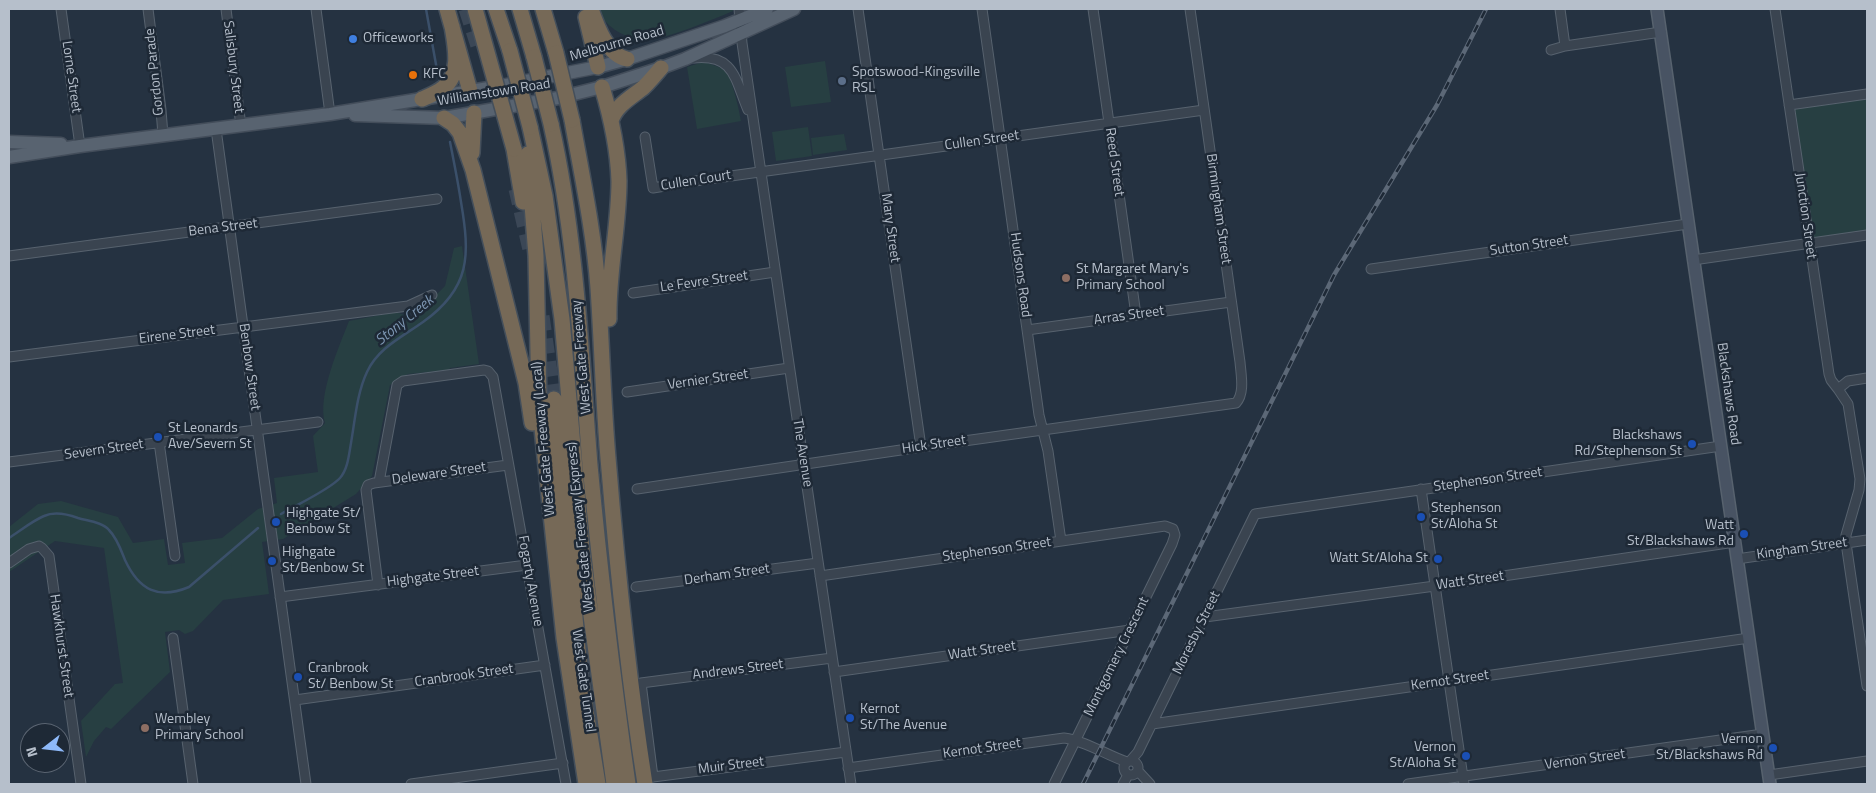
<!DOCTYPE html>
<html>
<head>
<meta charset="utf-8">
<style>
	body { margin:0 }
	#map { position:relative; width:1876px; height:793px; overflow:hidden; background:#253241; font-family:"Titillium Web",sans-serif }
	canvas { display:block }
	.frame { position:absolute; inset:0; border:10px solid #b6bfcb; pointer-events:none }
	.north { position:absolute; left:20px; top:723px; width:50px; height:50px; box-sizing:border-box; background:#1e2936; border:1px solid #5b6572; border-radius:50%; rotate:254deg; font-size:14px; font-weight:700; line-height:20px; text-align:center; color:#b6bfcb }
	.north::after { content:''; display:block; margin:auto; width:18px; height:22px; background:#8eb9f9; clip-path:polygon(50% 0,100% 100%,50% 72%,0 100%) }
</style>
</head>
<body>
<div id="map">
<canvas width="1876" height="793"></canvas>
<div class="frame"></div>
<div class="north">N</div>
</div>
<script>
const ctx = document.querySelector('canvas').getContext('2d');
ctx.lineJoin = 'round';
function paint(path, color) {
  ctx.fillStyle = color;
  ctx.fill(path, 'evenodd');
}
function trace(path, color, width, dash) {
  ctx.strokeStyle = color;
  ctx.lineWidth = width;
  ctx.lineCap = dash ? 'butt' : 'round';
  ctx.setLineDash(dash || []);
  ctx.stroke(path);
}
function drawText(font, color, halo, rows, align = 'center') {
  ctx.font = font + ' "Titillium Web",sans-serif';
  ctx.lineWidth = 5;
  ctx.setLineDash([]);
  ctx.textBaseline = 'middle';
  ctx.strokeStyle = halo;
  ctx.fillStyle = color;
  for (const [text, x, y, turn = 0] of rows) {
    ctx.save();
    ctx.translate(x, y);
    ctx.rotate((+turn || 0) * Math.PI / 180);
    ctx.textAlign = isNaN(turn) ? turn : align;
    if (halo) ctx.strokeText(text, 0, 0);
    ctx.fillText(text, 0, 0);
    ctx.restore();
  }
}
paint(new Path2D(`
	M597,9H733V11C714,19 658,43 640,40C621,36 605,26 597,9Z
	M825,61L831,102L791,107L785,67Z
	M703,62C710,64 719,66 725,71C733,80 739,110 741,121L697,129L687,67Z
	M1867,97V230L1813,238L1794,107Z
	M808,127L812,156L776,161L772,132Z
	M844,134L847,150L813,155L811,138Z
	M462,246L479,364L450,368L449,370L408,374L390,385L372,476L356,494L283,539L262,542L269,594L223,600L193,631L185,634L179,630L165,632L170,672L111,729L106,727L94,741L86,757L81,721L115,684L123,683L104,548L55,541L9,572V527L38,504L61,501L118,517L133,543L164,539L168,565L185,563L182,543L222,538L258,509L277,503L274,478L318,472L313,436L325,423C317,396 339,347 349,321L396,312L410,317L415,315L418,306L435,296L445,286L454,248Z`), '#273f42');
trace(new Path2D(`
	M426,9L437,70
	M281,514C296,505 329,490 340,478C348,469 349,454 351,443C355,420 357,393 367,372C378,348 402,337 423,322C471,288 470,255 461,202C458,182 454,162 450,142
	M9,538C20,531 32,521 44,516C55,511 67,514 78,518C88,521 102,522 109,530C117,538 121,550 125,560C139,590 158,600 189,587L258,528`), '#3b506a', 2.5);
trace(new Path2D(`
	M466,9L478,46
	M516,189L531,254
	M542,316L554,399
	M571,353L579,407`), '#3b4756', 15, [15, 8]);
const minor = new Path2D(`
	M61,9L80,146
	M148,9L161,110L163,135
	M226,9L241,126
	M316,9L330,114
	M739,9L742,43C777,290 815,537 851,784
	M858,9L921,447
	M982,9L1039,415L1048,451L1061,541
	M1093,9L1136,315
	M1560,9L1565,46
	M1775,9L1829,374L1831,380L1838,389L1848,381L1867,378
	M1551,50L1565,46L1661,32
	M694,58C735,54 735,80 748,110
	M1789,105L1867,94
	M216,129L306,784
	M645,137L653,188L695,181L1204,110
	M9,256L437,199
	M1693,260L1867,235
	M1371,269L1688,224
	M633,293L775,272
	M1027,330L1231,302
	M9,357L408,306L432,295
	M1838,389L1848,404L1860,479L1859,490L1846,535V543L1867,686
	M627,392L789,368
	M159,442L175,556
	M9,462L318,422
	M379,482L397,385L403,381L484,370L488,371L493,377L566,784
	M637,489L921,447L1236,403C1245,393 1241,375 1240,362L1190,9
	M1421,489L1464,784
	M1737,559L1867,540
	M9,563L29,549L39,546L42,548L49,556L81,784
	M820,576L1165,526L1173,529L1175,535L1172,544L1054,784
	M378,585L366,490L368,485L374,483L508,465
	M636,587L818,563
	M280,597L527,565
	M1205,617L1435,586L1735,542
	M173,638L193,784
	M832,658L641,683L653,777L846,752
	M834,672L1130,630
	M295,700L545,665
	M1152,724L1749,638
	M1131,760L1138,752L1255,514L1721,446
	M1124 768a7 7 0 1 1 14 0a7 7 0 1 1-14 0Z
	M848,768L1064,738C1086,741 1106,755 1127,762
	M1138,771L1150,784
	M1769,775L1867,761
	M411,784L563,763
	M1123,784L1128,775
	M1408,784L1763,734`);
const secondary = new Path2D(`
	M1657,9L1770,784`);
const primary = new Path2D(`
	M355,115L444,118L558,98L602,87L661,68L685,59L794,9
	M9,142L61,144
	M9,157L80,146L330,114L501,86L598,67L627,59L725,26L767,9`);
const motorway = new Path2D(`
	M447,9L470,91
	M496,9L510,51
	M520,9L534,57
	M543,9L556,53
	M591,9C597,26 607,55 627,59
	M586,17L598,67
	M602,87C611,117 618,150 619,181C619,227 608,273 609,319
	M422,99C429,96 437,93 443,88C462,74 455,45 452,26
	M444,118L453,124L460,133L473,170L526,383L532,423
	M572,120C582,176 594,232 598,288C602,345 603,401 608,458C617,567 628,676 645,784
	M611,121C616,105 632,97 644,87C650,81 655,75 661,68
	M551,124C576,236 581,351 590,465C600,572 613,678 628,784
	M530,127L545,196L562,319L582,550L614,784
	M514,149L523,202
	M472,153L474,113
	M528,154L536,256L539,400L564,638L586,784
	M554,399L581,680L598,784`);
trace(minor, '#57626e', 11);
trace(secondary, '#57626e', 14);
trace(primary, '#434d5a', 15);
trace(motorway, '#444f5b', 18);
trace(minor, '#3a4450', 9);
trace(secondary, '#485363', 11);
trace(primary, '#586370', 12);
trace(motorway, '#766957', 15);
const rail = new Path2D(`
	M1083,784L1334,275L1437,105L1486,9`);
trace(rail, '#5c6877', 4.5);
trace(rail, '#1e2936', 2.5, [8]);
const motorwayBridge = new Path2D(`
	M475,9L514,149
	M510,51L530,127
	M556,53L572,120
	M534,57L551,124`);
trace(motorwayBridge, '#444f5b', 18, []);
trace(motorwayBridge, '#766957', 15);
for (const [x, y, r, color] of [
	[353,39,5,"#3f7fe0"],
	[413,75,5,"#e8710a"],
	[842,81,5,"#5c6f8a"],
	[1066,278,5,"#8d6e63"],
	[158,437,5,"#1a4fb4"],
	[1692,444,5,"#1a4fb4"],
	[1421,517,5,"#1a4fb4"],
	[276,522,5,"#1a4fb4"],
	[1744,534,5,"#1a4fb4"],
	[1438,559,5,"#1a4fb4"],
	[272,561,5,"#1a4fb4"],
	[298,677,5,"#1a4fb4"],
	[850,718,5,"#1a4fb4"],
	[145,728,5,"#8d6e63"],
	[1773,748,5,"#1a4fb4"],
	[1466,756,5,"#1a4fb4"]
]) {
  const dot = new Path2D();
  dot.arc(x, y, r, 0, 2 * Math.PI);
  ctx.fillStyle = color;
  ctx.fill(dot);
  trace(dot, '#1e2936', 2);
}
drawText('14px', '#b6bfcb', '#1e2936', [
	["Officeworks",363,39],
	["Spotswood-Kingsville",852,73],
	["RSL",852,89],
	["KFC",423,75],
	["St Margaret Mary's",1076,270],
	["Primary School",1076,286],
	["St Leonards",168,429],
	["Ave/Severn St",168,445],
	["Blackshaws",1682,436,"right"],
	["Rd/Stephenson St",1682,452,"right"],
	["Stephenson",1431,509],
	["St/Aloha St",1431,525],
	["Highgate St/",286,514],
	["Benbow St",286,530],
	["Watt",1734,526,"right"],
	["St/Blackshaws Rd",1734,542,"right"],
	["Highgate",282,553],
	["St/Benbow St",282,569],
	["Watt St/Aloha St",1428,559,"right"],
	["Cranbrook",308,669],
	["St/ Benbow St",308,685],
	["Kernot",860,710],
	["St/The Avenue",860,726],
	["Wembley",155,720],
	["Primary School",155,736],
	["Vernon",1763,740,"right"],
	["St/Blackshaws Rd",1763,756,"right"],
	["Vernon",1456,748,"right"],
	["St/Aloha St",1456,764,"right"]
], 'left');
drawText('14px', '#b6bfcb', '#1e2936', [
	["Melbourne Road",617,44,-16],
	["Salisbury Street",233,67,83],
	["Gordon Parade",155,72,-96],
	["Lorne Street",71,77,82],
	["Williamstown Road",494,93,-9],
	["Cullen Street",982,141,-8],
	["Reed Street",1114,162,82],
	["Cullen Court",696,181,-9],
	["Birmingham Street",1218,209,82],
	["Junction Street",1805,216,82],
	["Bena Street",223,228,-7],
	["Mary Street",890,228,82],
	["Sutton Street",1529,246,-8],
	["Hudsons Road",1020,275,82],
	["Le Fevre Street",704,282,-8],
	["Arras Street",1129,316,-8],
	["Eirene Street",177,335,-7],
	["West Gate Freeway",582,357,-95],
	["Benbow Street",249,367,82],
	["Vernier Street",708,380,-8],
	["Blackshaws Road",1728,394,82],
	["West Gate Freeway (Local)",544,439,-95],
	["Hick Street",934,445,-8],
	["Severn Street",104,450,-8],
	["The Avenue",802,453,81],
	["Deleware Street",439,474,-8],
	["Stephenson Street",1488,480,-8],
	["West Gate Freeway (Express)",581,527,-96],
	["Kingham Street",1802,549,-8],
	["Stephenson Street",997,550,-8],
	["Derham Street",727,575,-8],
	["Highgate Street",433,577,-7],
	["Fogarty Avenue",530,581,80],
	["Watt Street",1470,581,-8],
	["Moresby Street",1197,633,-64],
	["Hawkhurst Street",61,646,82],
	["Watt Street",982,651,-8],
	["Montgomery Crescent",1117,657,-64],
	["Andrews Street",738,670,-7],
	["Cranbrook Street",464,676,-8],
	["West Gate Tunnel",583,681,82],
	["Kernot Street",1450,681,-8],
	["Kernot Street",982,749,-8],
	["Vernon Street",1585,760,-8],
	["Muir Street",731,766,-7]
]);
drawText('italic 15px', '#7d96b2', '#1e2936', [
	["Stony Creek",405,321,-39]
]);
</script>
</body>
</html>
